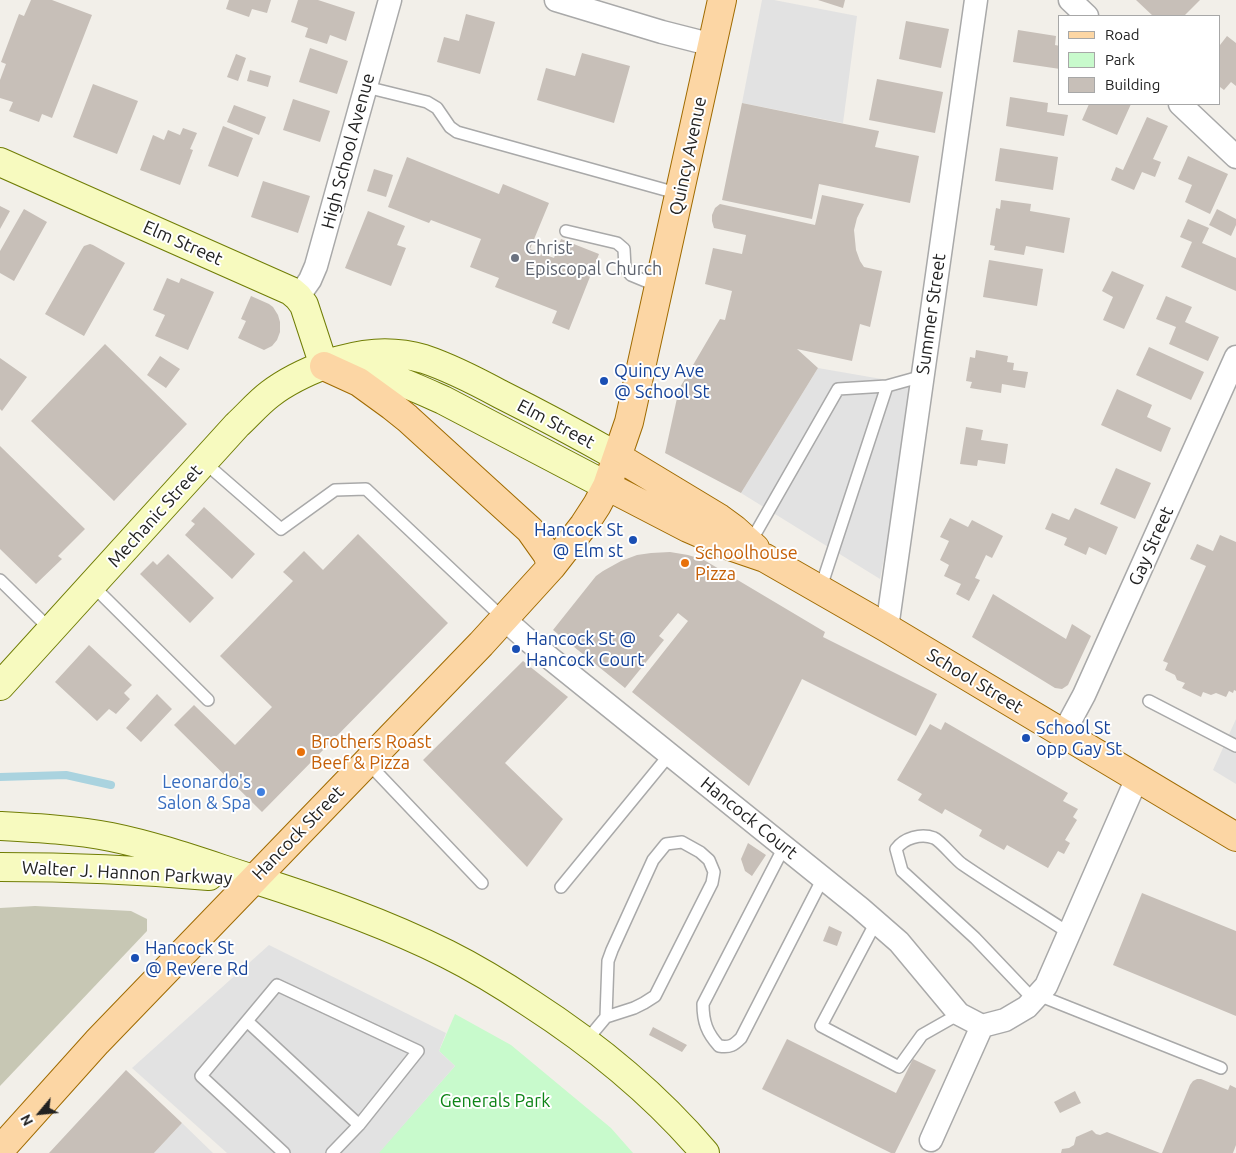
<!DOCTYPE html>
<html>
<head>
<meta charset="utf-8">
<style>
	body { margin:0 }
	#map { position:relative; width:1236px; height:1153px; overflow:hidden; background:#f2efe9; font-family:Ubuntu,sans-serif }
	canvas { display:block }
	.legend { position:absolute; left:1058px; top:15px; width:162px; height:90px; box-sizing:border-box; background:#fff; border:1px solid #a7a7a7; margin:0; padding:6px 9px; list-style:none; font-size:15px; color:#222 }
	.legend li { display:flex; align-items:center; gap:10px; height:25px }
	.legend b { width:25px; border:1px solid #a7a7a7 }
	.north { position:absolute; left:15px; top:1088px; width:50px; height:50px; -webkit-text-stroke:4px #fff; paint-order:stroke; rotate:242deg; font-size:14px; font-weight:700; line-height:20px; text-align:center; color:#222 }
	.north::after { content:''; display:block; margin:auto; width:18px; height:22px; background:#222; clip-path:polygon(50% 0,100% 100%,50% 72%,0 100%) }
</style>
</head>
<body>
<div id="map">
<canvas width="1236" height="1153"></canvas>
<ul class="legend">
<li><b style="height:6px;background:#fcd6a4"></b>Road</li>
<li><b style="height:14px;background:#c8facc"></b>Park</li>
<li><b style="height:14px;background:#c7bfb8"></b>Building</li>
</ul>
<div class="north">N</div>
</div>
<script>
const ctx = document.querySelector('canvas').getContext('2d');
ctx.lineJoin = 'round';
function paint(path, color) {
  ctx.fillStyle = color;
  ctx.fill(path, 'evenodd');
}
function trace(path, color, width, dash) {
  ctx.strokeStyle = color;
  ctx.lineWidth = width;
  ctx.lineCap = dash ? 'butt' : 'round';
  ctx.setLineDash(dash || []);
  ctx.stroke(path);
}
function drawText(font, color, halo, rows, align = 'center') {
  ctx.font = font + ' Ubuntu,sans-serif';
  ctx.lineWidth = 4;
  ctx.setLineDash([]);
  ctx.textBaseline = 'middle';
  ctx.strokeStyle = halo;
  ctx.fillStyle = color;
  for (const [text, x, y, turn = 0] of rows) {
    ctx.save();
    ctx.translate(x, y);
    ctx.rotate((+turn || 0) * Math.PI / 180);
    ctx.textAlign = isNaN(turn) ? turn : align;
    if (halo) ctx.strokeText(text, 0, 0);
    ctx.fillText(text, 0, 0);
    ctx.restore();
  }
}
paint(new Path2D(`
	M35,906L131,911L147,919V931L0,1086V908Z`), '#c7c7b4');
paint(new Path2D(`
	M455,1014L511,1045L611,1128L633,1153H378L455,1066L439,1051Z`), '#c8facc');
paint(new Path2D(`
	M762,0H774L857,16L843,123L742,103Z
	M818,368L893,381L916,389L880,579L741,493Z
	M1236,719V784L1213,770Z
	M269,945L446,1033L439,1051L455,1066L379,1153H227L132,1068Z
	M182,1123L213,1153H154Z`), '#e2e2e2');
trace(new Path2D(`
	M0,777L66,775L111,785`), '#aad3df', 8);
paint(new Path2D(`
	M31,0H52L92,15L52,118L42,114L39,122L9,111L13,102L0,98V80L6,64L1,62L19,14L24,16Z
	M229,0H271L267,13L252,9L249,17L226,9Z
	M298,0H318L355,12L346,41L330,35L327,44L305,37L308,28L291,22Z
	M818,0H845L843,8Z
	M1136,0H1200L1184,16H1153Z
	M466,14L495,22L480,74L437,62L444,37L459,41Z
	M906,21L949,29L941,68L899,59Z
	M1018,30L1056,36L1055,45L1060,46V69L1013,62Z
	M1227,36L1236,43V86L1231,82L1224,90L1220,87V45Z
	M310,48L348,61L337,94L299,82Z
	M582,53L630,66L614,123L537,100L546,68L575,76Z
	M236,54L246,58L238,81L227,77Z
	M250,70L271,76L268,87L247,81Z
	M877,79L943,92L935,133L869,120Z
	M93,84L138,101L117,154L73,137Z
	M1010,97L1048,103L1047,112L1068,115L1064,136L1006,126Z
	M293,99L330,111L320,142L283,130Z
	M742,103L879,131L875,147L919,156L910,203L819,184L812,219L722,200Z
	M1089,104H1131L1117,135L1082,120Z
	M234,105L266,117L259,135L227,122Z
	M1147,117L1168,126L1153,159L1161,162L1155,177L1142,172L1134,190L1111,180L1116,167L1123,170Z
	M223,126L253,138L238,177L208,166Z
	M183,128L197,133L190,149L193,150L180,185L140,170L153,135L164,140L168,130L180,135Z
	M1000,148L1058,157L1053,190L995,181Z
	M1188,156L1228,174L1210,214L1185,202L1192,185L1178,179Z
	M407,157L499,194L503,184L549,203L530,249L554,258L561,239L599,254L569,330L552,323L557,311L495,287L499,278L470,267L481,239L431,220L429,223L388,207Z
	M374,169L393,175L386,197L367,191Z
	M263,181L310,196L298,233L251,217Z
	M822,195L864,204L857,218L854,230L856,250L860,261L864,267L882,271L870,327L860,324L852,361L797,349L818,368L741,493L665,453L679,389L720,319L725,320L732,291L705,284L713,248L742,254L746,235L714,228L712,221V215L715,208L720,204L815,225Z
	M1001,200L1031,204L1030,211L1070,218L1064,253L1026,246L1024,255L994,250L995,246L990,245L996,208L1000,209Z
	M0,206L10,211L0,229Z
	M24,209L47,222L14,281L0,273V251Z
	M1217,209L1236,219V225L1231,236L1209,225Z
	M368,211L405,226L397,245L406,248L391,286L345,268Z
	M1188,219L1209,228L1202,243L1236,258V291L1181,267L1192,242L1180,237Z
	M90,244L93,245L125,263L84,336L45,314L82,249L84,246Z
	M989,260L1043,269L1037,306L983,297Z
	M1112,271L1144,285L1124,329L1103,320L1113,297L1102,291Z
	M167,278L179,283L181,278L214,292L188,350L155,336L165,315L153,310Z
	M251,296L269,304L273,307L278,315L280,322V332L277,340L272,346L264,350L238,338L246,321L241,319Z
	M1166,296L1192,307L1185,322L1219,337L1208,361L1169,344L1176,327L1156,319Z
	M105,344L187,424L114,501L31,421Z
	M1149,347L1204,372L1191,400L1136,375Z
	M976,350L1008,356L1007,362L1014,363L1013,370L1028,372L1025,388L1002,384L1001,393L970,388L972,382L966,381L970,357L975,358Z
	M160,356L180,369L166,388L147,375Z
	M0,358L27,377L2,411L0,409Z
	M1117,389L1152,405L1147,417L1171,428L1161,452L1101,425Z
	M966,427L983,430L981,440L1008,444L1005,464L978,460L977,466L960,464Z
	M0,446L85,529L58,556L62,559L36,584L0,549Z
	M1116,468L1151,483L1135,519L1100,504Z
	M204,507L255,554L232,579L185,535L195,524L191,521Z
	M1075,508L1118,527L1106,555L1089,547L1086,555L1064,545L1067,538L1045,529L1052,513L1069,520Z
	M950,518L968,527L972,520L1003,536L992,558L986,555L975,578L980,580L969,601L956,594L961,584L944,576L949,565L940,560L949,541L940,537Z
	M358,534L448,623L262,812L174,725L194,705L235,745L272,707L220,656L293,581L283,572L304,551L323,570Z
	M1220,535L1236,542V691L1234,690L1233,693L1229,691L1226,697L1216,693L1211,695L1203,692L1201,697L1182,688L1185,683L1177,680L1175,675L1165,670L1168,663L1163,661L1206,566L1190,559L1197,544L1213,551Z
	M670,552L688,555L704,560L825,632L823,637L937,694L916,736L802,679L749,786L632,692L688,621L678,613L659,636L664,640L625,688L553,630L596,576L603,571L621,561L637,555L651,553Z
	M168,554L214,598L190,623L140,574L153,561L157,565Z
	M993,594L1066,639L1072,624L1091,636L1068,685L1062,689L1055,688L972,637Z
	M89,645L132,685L124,693L130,699L116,714L109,709L97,721L55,682Z
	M523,661L568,697L505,763L563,819L527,867L423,760Z
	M157,694L172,709L141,742L126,728Z
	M945,722L1068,793L1063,801L1078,809L1073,817L1077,820L1065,840L1070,843L1064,854L1058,851L1048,868L1007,845L1004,850L979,836L982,830L945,809L942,814L918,800L922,794L897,780L930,724L941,730Z
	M748,843L766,855L752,876L745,871L741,859Z
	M1142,893L1236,931V1016L1113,965Z
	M829,926L842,932L837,946L823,941Z
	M653,1027L687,1045L682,1052L649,1035Z
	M787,1039L896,1093L913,1059L936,1070L895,1153H891L762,1089Z
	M126,1070L182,1123L154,1153H49Z
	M1197,1079H1201L1228,1090L1230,1085L1236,1088V1145L1233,1153H1162L1190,1085L1193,1081Z
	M1075,1091L1081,1103L1060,1113L1054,1102Z
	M1092,1130L1096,1134L1100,1135L1107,1132L1160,1153H1061L1062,1149L1069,1148L1074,1145L1076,1137Z`), '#c7bfb8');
const lane = new Path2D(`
	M366,87L427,102L437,108L450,127L457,132L680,194
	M566,231L617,243L624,249L625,268L631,275L660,287
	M887,386L923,376
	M204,462L281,529L335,490L366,489L504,619
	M750,543L838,389L887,386L820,590
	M0,580L51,630
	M92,585L208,700
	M1149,701L1236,746
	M367,762L482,883
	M784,847L703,1004C703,1022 707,1033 719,1046C730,1048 734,1045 741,1038L823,878
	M561,887L670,754
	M876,922L821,1026L899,1067L922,1035L959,1014
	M1038,995L1221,1068
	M1034,1000L975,938L902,871L896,849C904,838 921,833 934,838C941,841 954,858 962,864C997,888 1034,910 1069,933
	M247,1021L359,1125
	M586,1041L606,1017L634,1008L644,1003L655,996L712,883L714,872L709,860L700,852L682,842L666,844L653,860L612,950L608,961L606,1017
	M284,1153L201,1076L277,985L418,1051L359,1125L332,1153`);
const street = new Path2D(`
	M556,0L662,32L713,45
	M1070,0L1087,16
	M1180,104L1236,157
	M298,297L310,280L316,266L390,0
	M504,619L530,642L860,908L899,942L959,1014L982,1026
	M887,628L976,0
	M1063,734L1084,695L1236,357
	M931,1140L982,1026L1005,1020L1027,1007L1046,986L1137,778`);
const secondary = new Path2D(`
	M0,162L291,291L298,297L304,305L324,366
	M336,366C373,368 409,385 443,400L607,486
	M0,686L237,425C248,415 258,403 270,394C288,380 306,372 327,364C360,353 390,349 424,359C451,368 476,381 500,394C540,414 579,435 618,457
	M0,826C37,828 75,830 111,837C160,847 206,864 253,879C319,900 385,923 447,954C475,968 503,985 530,1003C595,1045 655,1094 705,1153
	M0,867C70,867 140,870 209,876`);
const primary = new Path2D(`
	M324,366L359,382L392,406L407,418L530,530L547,554L552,566
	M618,457L719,518L734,529L755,548
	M607,486L688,528L727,545L765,558L887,628L1236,837
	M0,1150L97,1042L481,644L552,566L584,525L597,505L607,486L629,422L722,0`);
trace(lane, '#a9a9a9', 14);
trace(street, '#a9a9a9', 25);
trace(secondary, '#707d05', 30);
trace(primary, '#a06b00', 30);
trace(lane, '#fff', 11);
trace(street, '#fff', 22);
trace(secondary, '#f7fabf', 28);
trace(primary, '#fcd6a4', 28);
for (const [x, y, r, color] of [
	[515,258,5,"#6b7280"],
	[604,381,5,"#1a4fb4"],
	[633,540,5,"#1a4fb4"],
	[685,563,5,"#e8710a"],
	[516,649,5,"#1a4fb4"],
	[1026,738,5,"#1a4fb4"],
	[301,752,5,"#e8710a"],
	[261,792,5,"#3f7fe0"],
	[135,958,5,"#1a4fb4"]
]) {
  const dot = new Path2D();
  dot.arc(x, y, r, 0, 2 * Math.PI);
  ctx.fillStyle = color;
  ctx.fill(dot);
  trace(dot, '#fff', 2);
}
drawText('18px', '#222', '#fff', [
	["High School Avenue",348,151,-75],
	["Quincy Avenue",688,156,-78],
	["Elm Street",183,243,24],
	["Summer Street",931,314,-82],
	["Elm Street",556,424,28],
	["Mechanic Street",155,516,-48],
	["Gay Street",1151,546,-66],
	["School Street",975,681,31],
	["Hancock Court",749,818,39],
	["Hancock Street",298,833,-46],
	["Walter J. Hannon Parkway",127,873,3]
]);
drawText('18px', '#5b616d', '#fff', [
	["Christ",525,248],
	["Episcopal Church",525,269]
], 'left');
drawText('18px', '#164399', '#fff', [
	["Quincy Ave",614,371],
	["@ School St",614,392],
	["Hancock St",623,530,"right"],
	["@ Elm st",623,551,"right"],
	["Hancock St @",526,639],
	["Hancock Court",526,660],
	["School St",1036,728],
	["opp Gay St",1036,749],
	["Hancock St",145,948],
	["@ Revere Rd",145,969]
], 'left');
drawText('18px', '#c56008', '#fff', [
	["Schoolhouse",695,553],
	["Pizza",695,574],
	["Brothers Roast",311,742],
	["Beef & Pizza",311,763]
], 'left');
drawText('18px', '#366cbe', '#fff', [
	["Leonardo's",251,782],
	["Salon & Spa",251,803]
], 'right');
drawText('18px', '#0c8416', '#fff', [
	["Generals Park",495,1101]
]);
</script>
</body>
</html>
